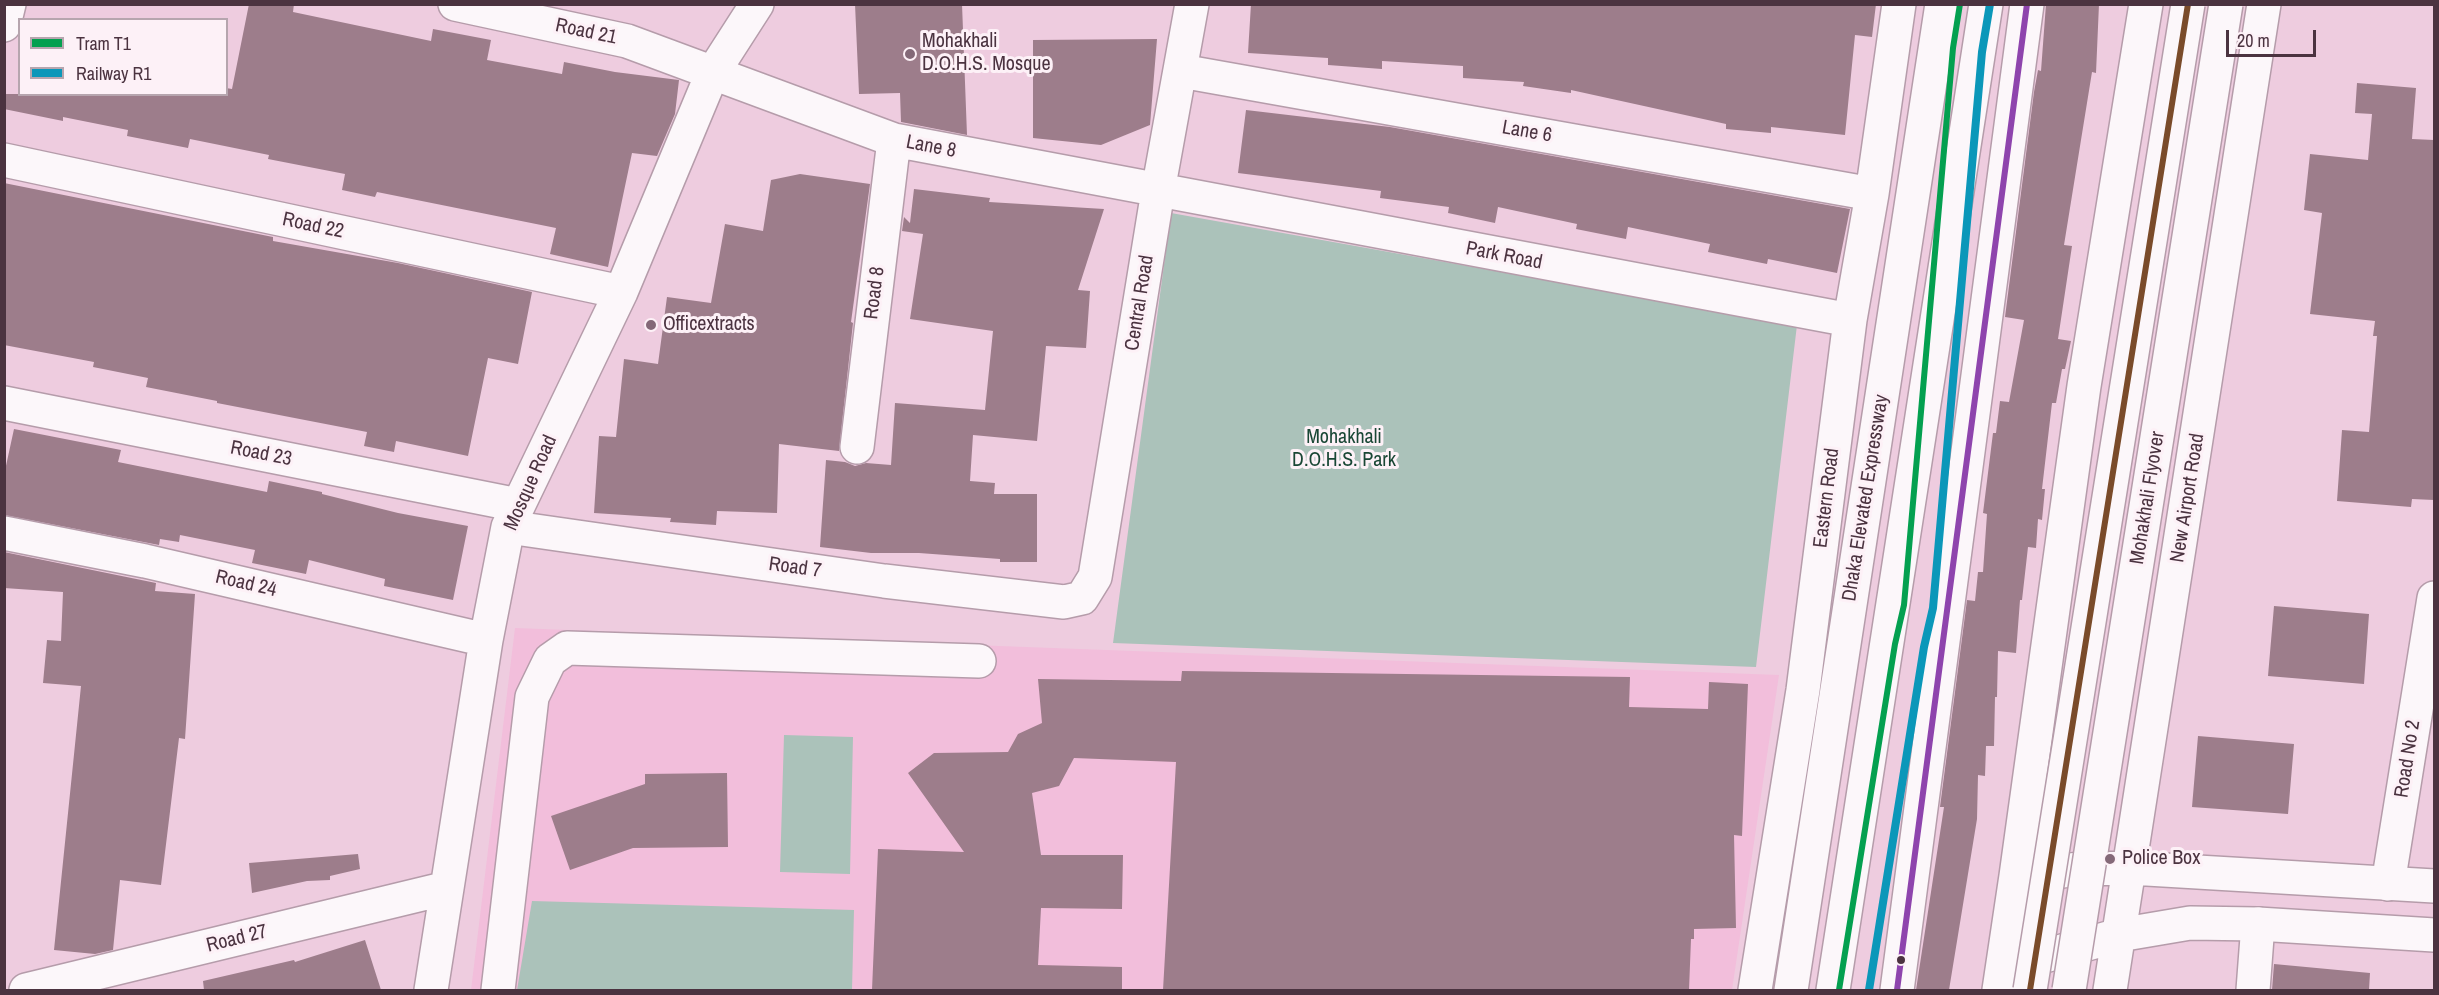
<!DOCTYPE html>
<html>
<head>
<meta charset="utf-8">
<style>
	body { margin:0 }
	#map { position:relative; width:2439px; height:995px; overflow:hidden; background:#eeccdf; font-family:"Archivo Narrow",sans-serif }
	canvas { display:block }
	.frame { position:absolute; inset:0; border:6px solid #4b3340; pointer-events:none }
	.legend { position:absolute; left:18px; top:18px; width:210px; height:78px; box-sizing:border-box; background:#fdf1f7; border:2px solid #b6a5ae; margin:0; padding:8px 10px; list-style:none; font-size:18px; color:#4b3340 }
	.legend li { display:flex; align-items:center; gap:12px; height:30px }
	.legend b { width:30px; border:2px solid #b6a5ae }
	.scale { position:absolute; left:2226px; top:30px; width:90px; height:27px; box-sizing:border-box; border:3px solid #4b3340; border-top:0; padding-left:8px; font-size:18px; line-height:21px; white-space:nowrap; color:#4b3340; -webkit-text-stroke:4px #fdf1f7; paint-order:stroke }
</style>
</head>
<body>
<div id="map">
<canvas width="2439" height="995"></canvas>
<div class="frame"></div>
<ul class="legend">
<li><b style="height:8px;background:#04a050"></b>Tram T1</li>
<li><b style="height:8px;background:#0b97b9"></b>Railway R1</li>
</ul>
<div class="scale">20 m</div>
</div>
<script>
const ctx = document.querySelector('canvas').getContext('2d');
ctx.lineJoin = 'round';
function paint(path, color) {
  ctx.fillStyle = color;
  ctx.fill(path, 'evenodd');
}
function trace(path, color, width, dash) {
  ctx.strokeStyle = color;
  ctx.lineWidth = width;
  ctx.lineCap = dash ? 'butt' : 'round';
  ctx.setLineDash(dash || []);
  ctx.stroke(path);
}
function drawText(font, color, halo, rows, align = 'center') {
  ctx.font = font + ' "Archivo Narrow",sans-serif';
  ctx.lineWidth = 6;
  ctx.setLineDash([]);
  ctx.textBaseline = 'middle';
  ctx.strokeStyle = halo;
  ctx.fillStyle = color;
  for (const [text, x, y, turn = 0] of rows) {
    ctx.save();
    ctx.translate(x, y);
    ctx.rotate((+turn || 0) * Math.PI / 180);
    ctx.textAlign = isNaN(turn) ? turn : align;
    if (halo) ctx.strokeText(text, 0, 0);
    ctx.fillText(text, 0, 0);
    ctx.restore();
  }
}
paint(new Path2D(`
	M515,628L1779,675L1732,990H471Z`), '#f2bedb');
paint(new Path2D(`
	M1171,213L1797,325L1756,667L1113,643Z
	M784,735L853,737L850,874L780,872Z
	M532,901L854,910L852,990H517Z`), '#abc2ba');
paint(new Path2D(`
	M249,4H294L293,12L431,41L433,29L491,40L487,60L562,74L564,62L615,72L679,80L675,114L657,156L632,153L608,267L550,254L556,228L377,192L375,197L342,190L345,174L268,159L269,155L190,139L188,148L127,136L128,130L63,117V121L4,109V94H226V88L232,89Z
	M855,4H962L967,135L901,122L900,93L859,94Z
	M1251,4H1876L1872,37L1855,35L1845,135L1771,127V133L1726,129V124L1571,90V93L1523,86L1524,82L1463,78V66L1382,61V69L1328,65V58L1248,53Z
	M2046,4H2099L2096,73L2092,72L2064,245L2072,246L2058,339L2071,341L2065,369H2062L2056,403H2052L2042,489H2045L2042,520L2038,519L2036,548L2028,547L2022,600H2020L2016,653L1998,651L1997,697H1995L1994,746H1986L1985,776L1978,775L1977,819L1949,990H1916L1944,807H1940L1967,600L1975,601L1978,572H1983L1987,514L1983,513L1993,433H1996L2000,401L2009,402L2024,320L2005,317L2034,92L2038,70L2041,71Z
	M1157,39L1150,125L1101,145L1033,138V40Z
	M2357,83L2416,88L2412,139L2434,140V500L2412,499L2411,507L2337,501L2342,430L2369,432L2377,336H2373L2375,321L2310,314L2322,213L2304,210L2310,154L2368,160L2372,114L2355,113Z
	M1246,110L1390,127L1850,209L1837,273L1768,259L1767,264L1708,252L1710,244L1628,227L1626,239L1576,229L1577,224L1498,207L1495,223L1448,213L1449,207L1380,198L1381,191L1238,173Z
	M800,174L870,184L851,322L853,323L839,451L779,444L777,513L717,511L716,525L670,522L671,518L594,513L599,436L616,437L624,359L658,364L667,297L711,303L725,224L763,231L771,180Z
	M4,183L273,237V241L398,263L532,292L518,364L488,358L468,456L396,441L394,452L364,446L367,432L217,403V401L146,387L148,378L93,367L94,362L4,345Z
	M914,189L990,198L989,202L1104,209L1078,290L1090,291L1086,348L1046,346L1037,441L973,435L970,481L995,483L994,494H1037V562H1000V559L919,553H871L820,547L826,460L845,462L855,466L866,463L891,465L895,403L985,410L993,331L910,319L923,234L902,231L904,217L910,223Z
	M14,429L121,450L118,462L267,492L269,481L322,492V494L398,513L468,526L453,600L384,586L385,579L309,560L306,574L252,563L255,550L180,535L179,542L160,539L159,545L4,515V475Z
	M4,552L156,583L155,591L195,594L185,739L179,738L161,885L120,880L113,950L95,954L54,950L81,686L43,683L47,640L61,641L63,592L4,588Z
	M2274,606L2369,614L2364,684L2268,676Z
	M1182,671L1630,677L1629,707L1708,709L1709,682L1748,684L1742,836L1734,835L1736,928L1694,929V939H1691L1689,990H1163L1176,762L1074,758L1059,786L1032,793L1041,855H1123L1122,909L1041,908L1038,965L1122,967V990H872L878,849L964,852L908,773L934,753L1008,752L1018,734L1042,723L1038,679L1181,681Z
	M2198,736L2294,744L2288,814L2192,807Z
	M727,773L728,847L633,848L570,870L551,816L645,784V774Z
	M358,854L360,869L330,876V880L307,881L252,893L249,863Z
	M365,940L381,990H204L203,981L294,960L295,962Z
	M2274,964L2370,973L2369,990H2272Z`), '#9d7d8b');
const minor = new Path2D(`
	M455,4L627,41L894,140L1850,320
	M4,25L9,4
	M1181,71L1872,194
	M4,160L621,292
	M4,403L518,505
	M857,447L894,140
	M508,527L884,581L1064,602L1082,598L1095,577L1158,191L1192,4
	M4,533L145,561L486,640
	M2388,884L2434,598
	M26,990L447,888
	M431,990L486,640L508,527L621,292L712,74L757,4
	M498,990L532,697L550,660L567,648L979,661
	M1755,990L1803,690L1850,320L1872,194L1899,4
	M1897,990L2027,4
	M2253,990L2258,924`);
const major = new Path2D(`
	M2021,876L2079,869L2130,868L2434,886
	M2009,966L2119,935L2190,923L2258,924L2434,935
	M1999,990L2016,876L2084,386L2146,4
	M2110,990L2264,4`);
const highway = new Path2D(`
	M1791,990L1942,4
	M1833,990L1986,4`);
trace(minor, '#b59caa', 36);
trace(major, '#b59caa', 36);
trace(highway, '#b59caa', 36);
trace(minor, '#fcf7fa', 33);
trace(major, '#fcf7fa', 33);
trace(highway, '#fcf7fa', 33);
const highwayBridge = new Path2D(`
	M2030,990L2188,4
	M2069,990L2226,4`);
trace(highwayBridge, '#b59caa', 36, []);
trace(highwayBridge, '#fcf7fa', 33);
trace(new Path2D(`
	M1897,990L2027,4`), '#8e44ad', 6);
trace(new Path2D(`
	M2030,990L2188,4`), '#7a4b2a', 6);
trace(new Path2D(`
	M1869,990L1924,647L1933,608L1982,52L1990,4`), '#0b97b9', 8);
trace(new Path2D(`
	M1839,990L1895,644L1904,605L1953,48L1960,4`), '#04a050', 6);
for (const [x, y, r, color] of [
	[910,54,6,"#846978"],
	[651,325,6,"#846978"],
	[2110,859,6,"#846978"],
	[1901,960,5,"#4b3340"]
]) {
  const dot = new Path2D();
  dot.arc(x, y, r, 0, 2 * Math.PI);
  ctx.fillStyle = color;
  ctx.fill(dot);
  trace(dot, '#fdf1f7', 2);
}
drawText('20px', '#4b3340', '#fdf1f7', [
	["Road 21",586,32,12],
	["Lane 6",1527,132,10],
	["Lane 8",931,147,11],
	["Road 22",313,226,12],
	["Park Road",1504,256,11],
	["Road 8",875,293,-83],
	["Central Road",1140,303,-81],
	["Road 23",261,454,11],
	["Mosque Road",531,483,-66],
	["Eastern Road",1827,498,-83],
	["Dhaka Elevated Expressway",1866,498,-81],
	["Mohakhali Flyover",2148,498,-81],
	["New Airport Road",2188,498,-81],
	["Road 7",795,568,8],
	["Road 24",246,584,13],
	["Road No 2",2408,759,-81],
	["Road 27",237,939,-14]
]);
drawText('20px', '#4b3340', '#fdf1f7', [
	["Mohakhali",922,42],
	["D.O.H.S. Mosque",922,65],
	["Officextracts",663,325],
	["Police Box",2122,859]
], 'left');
drawText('20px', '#194735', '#fdf1f7', [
	["Mohakhali",1344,438],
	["D.O.H.S. Park",1344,461]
]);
</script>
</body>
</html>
